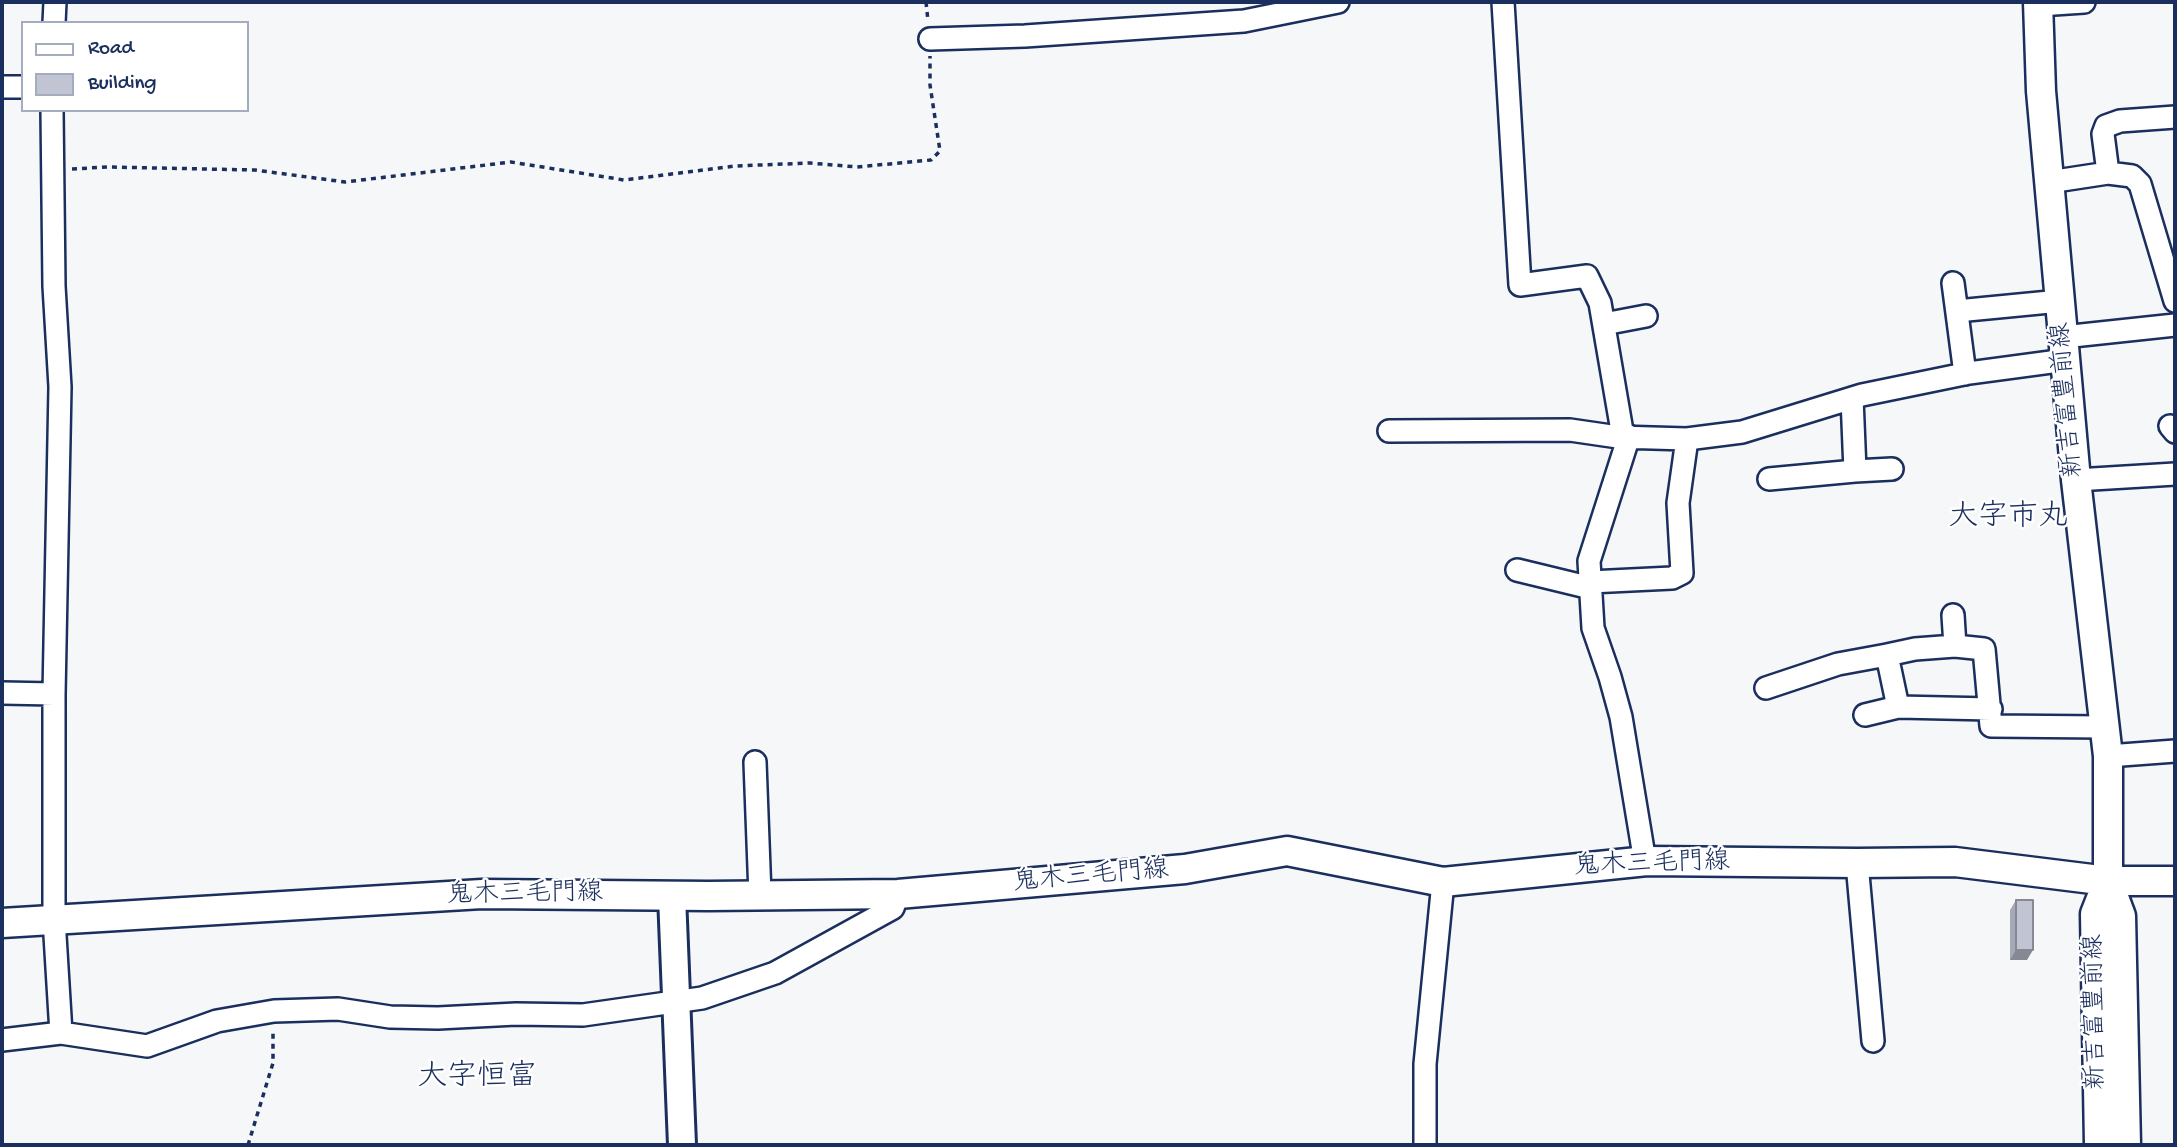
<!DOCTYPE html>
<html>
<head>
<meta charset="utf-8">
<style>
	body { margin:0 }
	#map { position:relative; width:2177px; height:1147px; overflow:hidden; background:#f6f7f9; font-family:"Gochi Hand",sans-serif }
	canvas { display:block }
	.frame { position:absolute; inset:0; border:4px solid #1b2f5e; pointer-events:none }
	.legend { position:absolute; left:21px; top:21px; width:228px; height:91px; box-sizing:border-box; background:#fff; border:2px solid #a4acbf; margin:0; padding:9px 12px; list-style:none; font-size:21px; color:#1b2f5e }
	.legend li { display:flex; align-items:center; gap:14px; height:35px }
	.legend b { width:35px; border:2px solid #a4acbf }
</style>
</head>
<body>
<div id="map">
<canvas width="2177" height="1147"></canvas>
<div class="frame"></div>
<ul class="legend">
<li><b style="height:9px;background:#fff"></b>Road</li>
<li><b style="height:19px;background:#c0c4d3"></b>Building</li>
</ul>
</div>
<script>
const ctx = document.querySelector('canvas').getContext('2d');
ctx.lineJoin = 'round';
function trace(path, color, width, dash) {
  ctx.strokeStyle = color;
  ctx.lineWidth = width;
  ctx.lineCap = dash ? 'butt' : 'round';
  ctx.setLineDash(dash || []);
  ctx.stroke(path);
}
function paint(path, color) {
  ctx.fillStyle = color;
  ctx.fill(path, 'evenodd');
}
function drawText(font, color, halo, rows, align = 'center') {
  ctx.font = font + ' "Gochi Hand","Klee One",sans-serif';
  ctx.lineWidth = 5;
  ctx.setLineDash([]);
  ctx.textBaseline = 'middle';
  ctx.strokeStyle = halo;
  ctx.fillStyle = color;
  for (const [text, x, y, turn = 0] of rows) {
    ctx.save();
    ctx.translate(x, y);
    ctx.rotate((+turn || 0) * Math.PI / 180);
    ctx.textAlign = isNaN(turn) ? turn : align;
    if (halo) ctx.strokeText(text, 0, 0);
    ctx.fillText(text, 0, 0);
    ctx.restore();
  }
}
const minor = new Path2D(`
	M1503,2L1520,285L1587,276L1600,303L1623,437
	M2039,5L2084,2
	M54,23L55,2
	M930,39L1025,36L1244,21L1338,2
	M2,87H23
	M52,110L54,286L60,387L54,694V919L61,1033
	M2108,173L2132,176L2140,184L2175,301
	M2049,182L2108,173L2103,134L2106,126L2120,121L2175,117
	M1953,283L1965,374
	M1957,311L2060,301
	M1604,324L1646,316
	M2063,337L2175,325
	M2170,426L2175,432
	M1389,431L1570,430L1618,437L1687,439L1742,432L1862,395L1969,373L2066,360
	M1629,436L1589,561L1593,628L1610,677L1621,717L1645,862
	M1855,471L1892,469
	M1769,479L1855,471L1852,398
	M2076,480L2175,474
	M1517,570L1591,588
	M1590,582L1672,578L1682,573L1678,503L1687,439
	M1953,615L1955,646L1984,649L1991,726L2104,727
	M1887,655L1915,649L1955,646
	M1766,688L1838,664L1887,655L1898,707L1991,709
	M2,693L54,694
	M1865,715L1898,707
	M2108,756L2175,751
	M755,762L760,895
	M1857,863L1873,1041
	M2,1040L61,1033L147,1046L217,1021L274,1011L338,1009L390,1017L438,1018L516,1014L583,1015L702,998L775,973L893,908L898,894
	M1425,1145V1064L1443,882`);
const tertiary = new Path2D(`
	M672,896L682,1145`);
const secondary = new Path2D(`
	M2038,2L2041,91L2076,480L2108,756V881L2095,914L2099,1145
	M2108,881L2121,916L2126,1145
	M2,923L482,894L709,896L898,894L1185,869L1287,851L1443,882L1647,861L1857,863L1955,862L2108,881H2175`);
trace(minor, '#1b2f5e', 26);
trace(tertiary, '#1b2f5e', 32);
trace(secondary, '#1b2f5e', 33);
trace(new Path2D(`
	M926,2L928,21
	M72,169L107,167L255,170L345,182L511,162L624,180L735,166L810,163L857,167L931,160L940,151L930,85V56
	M248,1145L273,1063V1031`), '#1b2f5e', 3.5, [5, 5]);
trace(minor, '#fff', 21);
trace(tertiary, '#fff', 26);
trace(secondary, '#fff', 28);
paint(new Path2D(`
	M2016,900L2027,960H2010V910Z`), '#a5a9b5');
paint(new Path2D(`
	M2016,950H2033L2027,960H2010Z`), '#868994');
const building = new Path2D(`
	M2016,900H2033V950H2016Z`);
paint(building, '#c0c4d3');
trace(building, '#868994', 2);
drawText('26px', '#1b2f5e', '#fff', [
	["新吉富豊前線",2069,400,-95],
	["鬼木三毛門線",1652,866,-2],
	["鬼木三毛門線",1091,878,-5],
	["鬼木三毛門線",525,896,-1],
	["新吉富豊前線",2097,1012,-91]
]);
drawText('30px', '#1b2f5e', '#fff', [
	["大字市丸",2008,519],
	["大字恒富",477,1079]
]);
</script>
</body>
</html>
